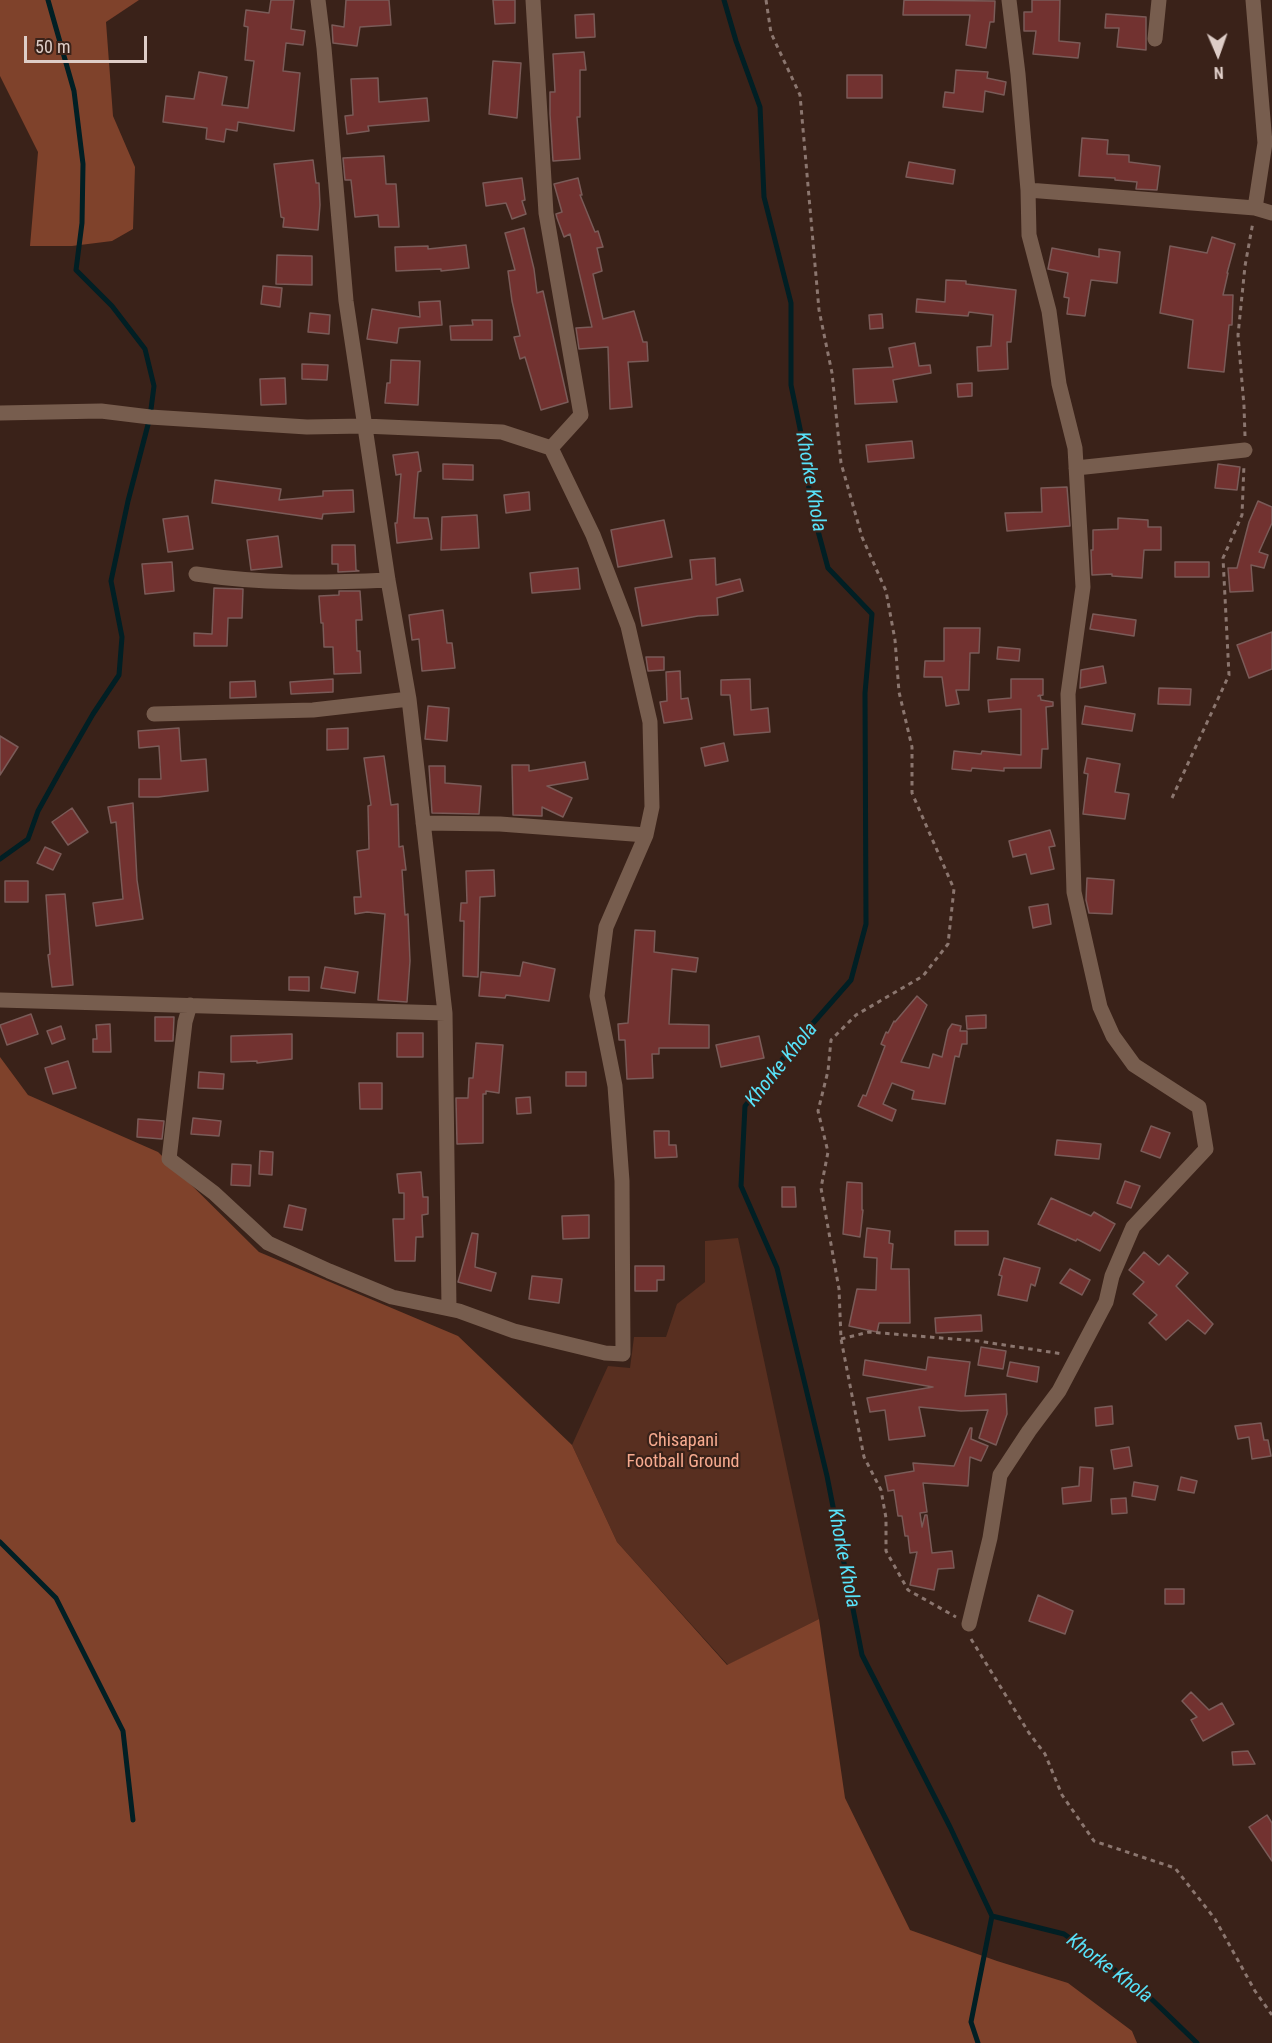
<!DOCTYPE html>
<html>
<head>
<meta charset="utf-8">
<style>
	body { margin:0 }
	#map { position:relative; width:1272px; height:2043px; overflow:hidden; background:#3a2219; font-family:"Roboto Condensed",sans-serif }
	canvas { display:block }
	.north { position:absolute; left:1188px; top:24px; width:60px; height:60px; -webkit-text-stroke:4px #3a2219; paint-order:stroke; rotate:178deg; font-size:16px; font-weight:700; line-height:24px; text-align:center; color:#decdc7 }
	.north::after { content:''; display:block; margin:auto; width:21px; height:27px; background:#decdc7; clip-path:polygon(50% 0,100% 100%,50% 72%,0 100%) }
	.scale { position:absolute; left:24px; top:36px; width:123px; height:27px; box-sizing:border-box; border:3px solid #decdc7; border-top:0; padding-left:8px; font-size:18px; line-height:21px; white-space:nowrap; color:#decdc7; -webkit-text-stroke:4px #3a2219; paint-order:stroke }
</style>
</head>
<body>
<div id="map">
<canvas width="1272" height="2043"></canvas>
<div class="north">N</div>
<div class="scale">50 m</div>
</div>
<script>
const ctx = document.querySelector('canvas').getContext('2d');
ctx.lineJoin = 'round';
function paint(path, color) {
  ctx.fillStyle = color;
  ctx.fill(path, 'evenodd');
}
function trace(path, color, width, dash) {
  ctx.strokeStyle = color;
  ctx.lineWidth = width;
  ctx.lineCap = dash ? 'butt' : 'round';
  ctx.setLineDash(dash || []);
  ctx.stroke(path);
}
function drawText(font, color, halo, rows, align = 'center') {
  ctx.font = font + ' "Roboto Condensed",sans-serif';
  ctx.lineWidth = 4.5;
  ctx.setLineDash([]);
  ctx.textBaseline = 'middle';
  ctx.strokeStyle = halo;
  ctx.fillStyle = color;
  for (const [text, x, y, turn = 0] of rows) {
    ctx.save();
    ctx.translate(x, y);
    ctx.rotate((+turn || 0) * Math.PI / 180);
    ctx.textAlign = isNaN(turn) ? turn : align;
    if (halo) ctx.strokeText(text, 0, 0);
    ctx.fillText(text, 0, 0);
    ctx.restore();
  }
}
paint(new Path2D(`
	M738,1238L819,1619L728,1665L617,1542L572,1445L608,1366L630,1368L634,1337H666L677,1304L705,1282V1241Z`), '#582f20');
paint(new Path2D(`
	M0,0H139L106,22L113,116L135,167L133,229L112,241L72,246H30L38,152L0,76Z
	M0,1057L28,1095L158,1152L259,1252L458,1336L572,1445L617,1542L727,1665L819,1619L845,1798L910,1930L997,1961L1068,1983L1132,2031L1137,2043H0Z`), '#7f422b');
trace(new Path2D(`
	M724,0L736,41L760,107L764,197L791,303V385L804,448L811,505L828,568L872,614L865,693L866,924L851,980L793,1046L745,1106L741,1186L777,1268L827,1476L862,1655L950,1827L992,1916L1064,1934L1139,1987L1197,2043
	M0,859L28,839L38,811L63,766L93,714L119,675L122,637L111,581L128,501L150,417L154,386L145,349L112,306L76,270L82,223L83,164L74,91L48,0
	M0,1542L56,1598L123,1731L133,1820
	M978,2043L971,2022L992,1916`), '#011f24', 5);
const building = new Path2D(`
	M271,0H294L291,29L305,31L303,45L286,43L283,71L300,73L294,131L238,122L237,131L226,129L224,142L206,139L207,128L163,122L166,96L194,99L199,72L227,77L222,105L248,108L254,61L245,60L248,27L244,26L246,10L269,13Z
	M346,0H389L391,25L360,27L357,46L333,43L332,25L344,27Z
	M493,0H515V23L495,24Z
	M904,0L995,1L994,22H990L986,48L966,45L970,15H903Z
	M1032,0H1060L1059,41L1080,43L1078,58L1033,54L1036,31H1024V12H1032Z
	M594,14L595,37L576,38L575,15Z
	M1106,14L1146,17V50L1117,47L1119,28H1105Z
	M584,52L586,70H580V117H577L580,159L553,161L550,114V92H555L553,54Z
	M493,61L521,63L517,118L489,114Z
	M956,70L988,72L987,78L1006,82L1004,95L985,91L983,112L943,107L945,92L954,93Z
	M847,75H882V98H847Z
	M378,78L379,102L427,98L429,121L368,126L369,131L347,134L345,116L353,115L351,79Z
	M1082,138L1108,140L1107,154L1129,155V162L1160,166L1157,190L1136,189L1137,182L1115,180V178L1079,176Z
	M384,156L386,184H396L399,227H379L378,215L355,217L351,180H345L343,158Z
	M313,160L316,183H319L320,205L318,230L283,227L284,218L281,217L274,164Z
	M909,162L955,170L953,184L906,177Z
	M522,178L525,200L522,201L526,214L512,219L506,203L486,206L483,183Z
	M578,178L582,195H580L595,232L598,231L603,247L597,248L602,271L593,274L603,319L634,311L643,342H647L648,361L628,362L632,407L610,409L608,347L579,349L576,328L592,327L570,234L564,237L557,218L556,214L562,212L554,184Z
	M524,228L534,269L537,293L543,291L568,402L541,410L525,357L520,359L514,337L520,336L512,301L508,271L515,270L505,233Z
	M1212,237L1235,244L1227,273H1228L1223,295H1233L1232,325H1229L1224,372L1188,368L1193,320L1160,313L1170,246L1207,253Z
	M466,245L469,268L441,271V269L396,271L395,247L428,246V249Z
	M1052,248L1099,257V249L1120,252L1117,283L1091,280L1085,316L1067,314L1069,298L1064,297L1068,273L1048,269Z
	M277,255L312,256V285L276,284Z
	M946,280L966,281V284L1016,290L1011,342H1007L1008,369L978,371L977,347L991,346L993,315L969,312L968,316L916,312L917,299L945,302Z
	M263,286L282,288L280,307L261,304Z
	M440,301L442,325L399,328L397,343L367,339L372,309L420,317L419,302Z
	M310,313L330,315L329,334L308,332Z
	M882,314L883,328L870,329L869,315Z
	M472,320H492V340H451L450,326L473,325Z
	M915,343L919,366L930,365L931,373L893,380L897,402L855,404L853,369L893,367L889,348Z
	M391,360L420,361L418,405L385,403L387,383H390Z
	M302,364L328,365L327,380L302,379Z
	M285,378L286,404L261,405L260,379Z
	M972,383V396L958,397L957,384Z
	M912,441L914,458L868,462L866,445Z
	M418,452L421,471L418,472L414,518H428L432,539L397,543L395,523H397L401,474L396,475L393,455Z
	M443,464L473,465V480L443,479Z
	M1218,464L1240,467L1237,490L1215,488Z
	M215,480L281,489L279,500L323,496V491L353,490L354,512L323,514L322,519L212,503Z
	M1067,487L1070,526L1007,531L1005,513L1042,512L1041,488Z
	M529,492L530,510L506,513L504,495Z
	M1258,501L1272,507V523L1259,552L1268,555L1264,568L1251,565L1253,591L1230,592L1228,568H1237L1249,522Z
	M477,515L479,548L441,550L442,517Z
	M188,516L193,549L168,552L163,519Z
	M1118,518L1148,520V527H1161V550H1144L1142,578L1112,576V574L1092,575L1091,550H1093V530L1118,529Z
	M664,520L672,557L618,567L611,530Z
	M278,536L282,567L251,570L247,540Z
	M332,545H355L356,570L359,571L338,572V564H332Z
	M715,558L716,585L740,579L743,591L717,598L718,615L698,616L642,626L635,588L692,579L690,560Z
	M172,562L174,591L145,594L142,564Z
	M1175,562H1209V577H1175Z
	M578,568L580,589L532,593L530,573Z
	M214,588L243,589L242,618H228L227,646H194V633L212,634Z
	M339,591H360L362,620H356L357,651H360L361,673L334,674L333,647H324L323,623H321L319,596L339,595Z
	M443,610L447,643H452L455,668L422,671L419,639L412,640L409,615Z
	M1093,614L1136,620L1134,636L1090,629Z
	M944,628H980L979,653H970L969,690H956L959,704L946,706L942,677H924L925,661H944Z
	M1272,632V669L1249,678L1237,645Z
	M998,647L1020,649L1019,661L997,659Z
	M646,657H664V670L648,671Z
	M1103,666L1106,683L1080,688L1081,670Z
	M680,671L681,699L688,698L692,719L664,723L660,702L667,701L666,672Z
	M333,679V692L291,694L290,682Z
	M750,679L751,710L768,708L770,732L734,735L730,695H721V680Z
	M1011,679H1043V695L1038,696L1040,695L1041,700L1053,702V706L1046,707L1048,749H1042L1041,768H1004V771L972,768L971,771L952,769L954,751L981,754L982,751L1021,755V709L989,712L988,700L1011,698Z
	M255,681L256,697L230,698V682Z
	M1159,688L1191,689L1190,705L1158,704Z
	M428,706L449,708L447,741L425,739Z
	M1085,706L1135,714L1132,731L1082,724Z
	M179,728L181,761L206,759L208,791L158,797H139V779H161L159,746L139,748L138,731Z
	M348,728V749L327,750V729Z
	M0,736L18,747L0,775Z
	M724,743L728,761L705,766L701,748Z
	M384,756L391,805L398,804L399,847L403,846L406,870H402L405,915L408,914L410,961L407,1002L378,1000L385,914L367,912L355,914L354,897H361L357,851L369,849L368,806L371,805L364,758Z
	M1087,758L1120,764L1115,792L1129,794L1125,819L1083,814L1088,774L1084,773Z
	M585,762L588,779L547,786L572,798L563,817L542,807V816L513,815L512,765H529V771Z
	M429,766H445V783L481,786L479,814L432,813Z
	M133,803L137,880L143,919L96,926L93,903L123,899L116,822L111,823L108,807Z
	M72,808L88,832L68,845L52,822Z
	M1050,830L1055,846L1049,847L1054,869L1031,874L1026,854L1013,857L1009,841Z
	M45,847L61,854L53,870L37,863Z
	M494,870L495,896L480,897L478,977L463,976L464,921H460L461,903H467L466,871Z
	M1087,878L1114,880L1112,914L1089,913L1086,900Z
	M5,881H28V902H5Z
	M65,894L73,985L52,987L48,955L50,954L46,895Z
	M1048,904L1051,924L1033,928L1029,907Z
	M635,930L655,931L654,952L698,958L696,972L672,969L669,1024L709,1025V1048H659V1054H652L653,1078L627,1079L625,1040H619L618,1024L628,1023Z
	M523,962L555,969L549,1001L506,995L505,998L479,996L481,972L520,976Z
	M325,967L358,972L355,993L321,988Z
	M289,977H309V991L289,990Z
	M917,996L927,1005L901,1062L929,1068L933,1054L942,1057L948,1030L952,1024L961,1026L960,1031H967V1044H962L959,1057L955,1056L945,1104L912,1099L914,1091L892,1083L883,1104L896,1110L892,1121L858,1106L863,1095L866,1096L885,1046L881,1044L886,1032L888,1033L894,1021L895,1022Z
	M31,1014L38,1034L7,1045L0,1025Z
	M986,1015V1028L967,1029L966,1016Z
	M155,1017H174L173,1041H155Z
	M110,1024L111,1052H93V1039H97L96,1025Z
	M61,1026L65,1039L52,1044L47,1031Z
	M397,1033H423V1057H397Z
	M292,1034V1059L257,1063V1061L231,1062V1036Z
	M759,1036L764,1058L721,1067L716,1045Z
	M476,1043L503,1045L499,1093L486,1091V1094H483V1143L457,1144L456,1098H468L469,1078H473Z
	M68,1061L76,1088L53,1094L45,1068Z
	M199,1072L224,1074L223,1089L198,1088Z
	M566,1072H586V1086H566Z
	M359,1083H382V1109H360Z
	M530,1097L531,1113L517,1114L516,1098Z
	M193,1118L221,1121L219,1136L191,1134Z
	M138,1119L164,1121L162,1139L137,1137Z
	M1151,1126L1170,1133L1160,1158L1141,1151Z
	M654,1131H669V1145H676L677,1157L655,1158Z
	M1057,1140L1101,1144L1099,1159L1055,1155Z
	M260,1151L273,1152L272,1175L259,1174Z
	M232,1164L251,1165L250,1186L231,1185Z
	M421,1172L423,1197H428V1214L422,1215L423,1237H416L415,1261H395L393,1219H404V1193H399L397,1174Z
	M1125,1181L1140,1186L1131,1208L1117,1203Z
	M847,1182L862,1183V1210H863L860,1237L843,1234Z
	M782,1187H795L796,1207H782Z
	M1051,1198L1091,1216L1094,1212L1115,1224L1100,1251L1077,1239L1076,1241L1038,1224Z
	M289,1205L306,1209L302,1230L284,1227Z
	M589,1215V1238L563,1239L562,1216Z
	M867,1228L890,1231L889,1243L893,1244L891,1269H909L910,1323H879L877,1332L849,1326L857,1289L876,1290L877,1258L864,1257Z
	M955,1231H988V1245H955Z
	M472,1233L478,1234L475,1267L496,1273L491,1291L458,1282Z
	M1144,1252L1159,1265L1168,1255L1188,1273L1176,1286L1213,1324L1205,1334L1188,1320L1166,1340L1149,1323L1157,1315L1133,1294L1144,1282L1129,1270Z
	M1004,1258L1040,1268L1035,1286L1031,1284L1027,1301L998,1295L1002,1276L999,1275Z
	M635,1266H664V1280H657V1291H635Z
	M1070,1269L1090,1280L1082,1295L1060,1283Z
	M532,1276L562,1279L559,1303L529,1299Z
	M981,1315L982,1331L936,1333L935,1318Z
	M981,1347L1006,1351L1003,1369L978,1365Z
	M928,1357L970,1362L965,1396L1006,1394L1007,1414L996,1445L979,1438L988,1410L961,1411L919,1407L925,1436L889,1440L885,1410L870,1412L867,1398L933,1387L863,1375L865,1360L926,1370Z
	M1010,1362L1039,1367L1037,1382L1007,1376Z
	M1112,1406L1113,1424L1096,1426L1095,1408Z
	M1261,1423L1264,1440H1268L1271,1456L1252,1459L1249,1437L1238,1439L1235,1426Z
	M970,1428H972L971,1439L988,1446L981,1461L970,1457L968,1486L923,1483L927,1512L920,1513L922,1527L925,1515H927L932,1553L952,1551L954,1568L938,1569L934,1590L910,1585L917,1552L910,1553L908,1536H905L902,1516H898L894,1490L888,1491L885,1476L914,1471L913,1463L954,1466Z
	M1129,1447L1132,1466L1114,1469L1111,1450Z
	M1080,1467L1093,1468L1091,1501L1063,1504L1062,1488L1079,1486Z
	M1181,1477L1197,1481L1194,1493L1178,1490Z
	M1134,1482L1158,1486L1155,1500L1132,1496Z
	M1126,1498L1127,1513L1112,1514L1111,1499Z
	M1165,1589H1184V1604H1165Z
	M1038,1595L1073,1611L1065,1634L1029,1621Z
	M1191,1692L1209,1710L1222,1703L1234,1724L1203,1741L1191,1720L1197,1717L1182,1701Z
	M1248,1751L1255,1764L1233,1765L1232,1752Z
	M1267,1815L1272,1823V1861L1249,1827Z`);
paint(building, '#723230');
trace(building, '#7a5b58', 1.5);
trace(new Path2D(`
	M766,0L771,33L800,95L819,310L832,373L841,463L862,537L886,591L895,640L899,692L912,747V793L954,889L948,944L923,976L856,1015L831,1040L828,1071L818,1111L828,1152L821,1188L839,1289L841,1339L864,1457L881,1490L886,1518V1551L908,1590L956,1617
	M1245,436L1244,406L1238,335L1245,266L1253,222
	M1172,798L1229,675L1223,558L1242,515L1244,464
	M841,1339L869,1332L978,1341L1063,1354
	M971,1639L1029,1733L1045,1754L1062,1795L1094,1841L1175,1868L1215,1919L1255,1991L1272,2015`), '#8b766f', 3, [4.5, 4.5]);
trace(new Path2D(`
	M318,0L324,48L346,301L388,580L409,699L445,1013L449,1308
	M1253,0L1265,143L1255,208
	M1155,39L1159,0
	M1028,190L1255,208L1272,213
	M0,413L101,411L150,417L307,427L364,426L502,432L551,448
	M1076,468L1245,450
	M196,574C263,584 321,583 388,580
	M154,714L313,710L409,699
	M423,823L500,824L646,835
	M0,1000L445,1013
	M190,1005L185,1022L169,1159L214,1193L268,1243L329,1271L392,1297L459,1311L514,1331L605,1353L623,1354L622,1181L615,1086L597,996L606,927L646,835L652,807L650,722L628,626L593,535L551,448L581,415L546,213L533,0
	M969,1624L990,1538L1000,1475L1029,1431L1059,1391L1106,1302L1112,1276L1133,1227L1206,1149L1199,1107L1134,1065L1113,1036L1100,1007L1074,892L1068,694L1083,587L1075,448L1059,384L1049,311L1029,235L1028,190L1018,74L1009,0`), '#775d4e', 15);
drawText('18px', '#f7ab90', '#3a2219', [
	["Chisapani",683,1441],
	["Football Ground",683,1462]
]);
drawText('italic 20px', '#58e2f9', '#3a2219', [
	["Khorke Khola",810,482,80],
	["Khorke Khola",782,1065,-51],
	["Khorke Khola",843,1558,79],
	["Khorke Khola",1109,1969,37]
]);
</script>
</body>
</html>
